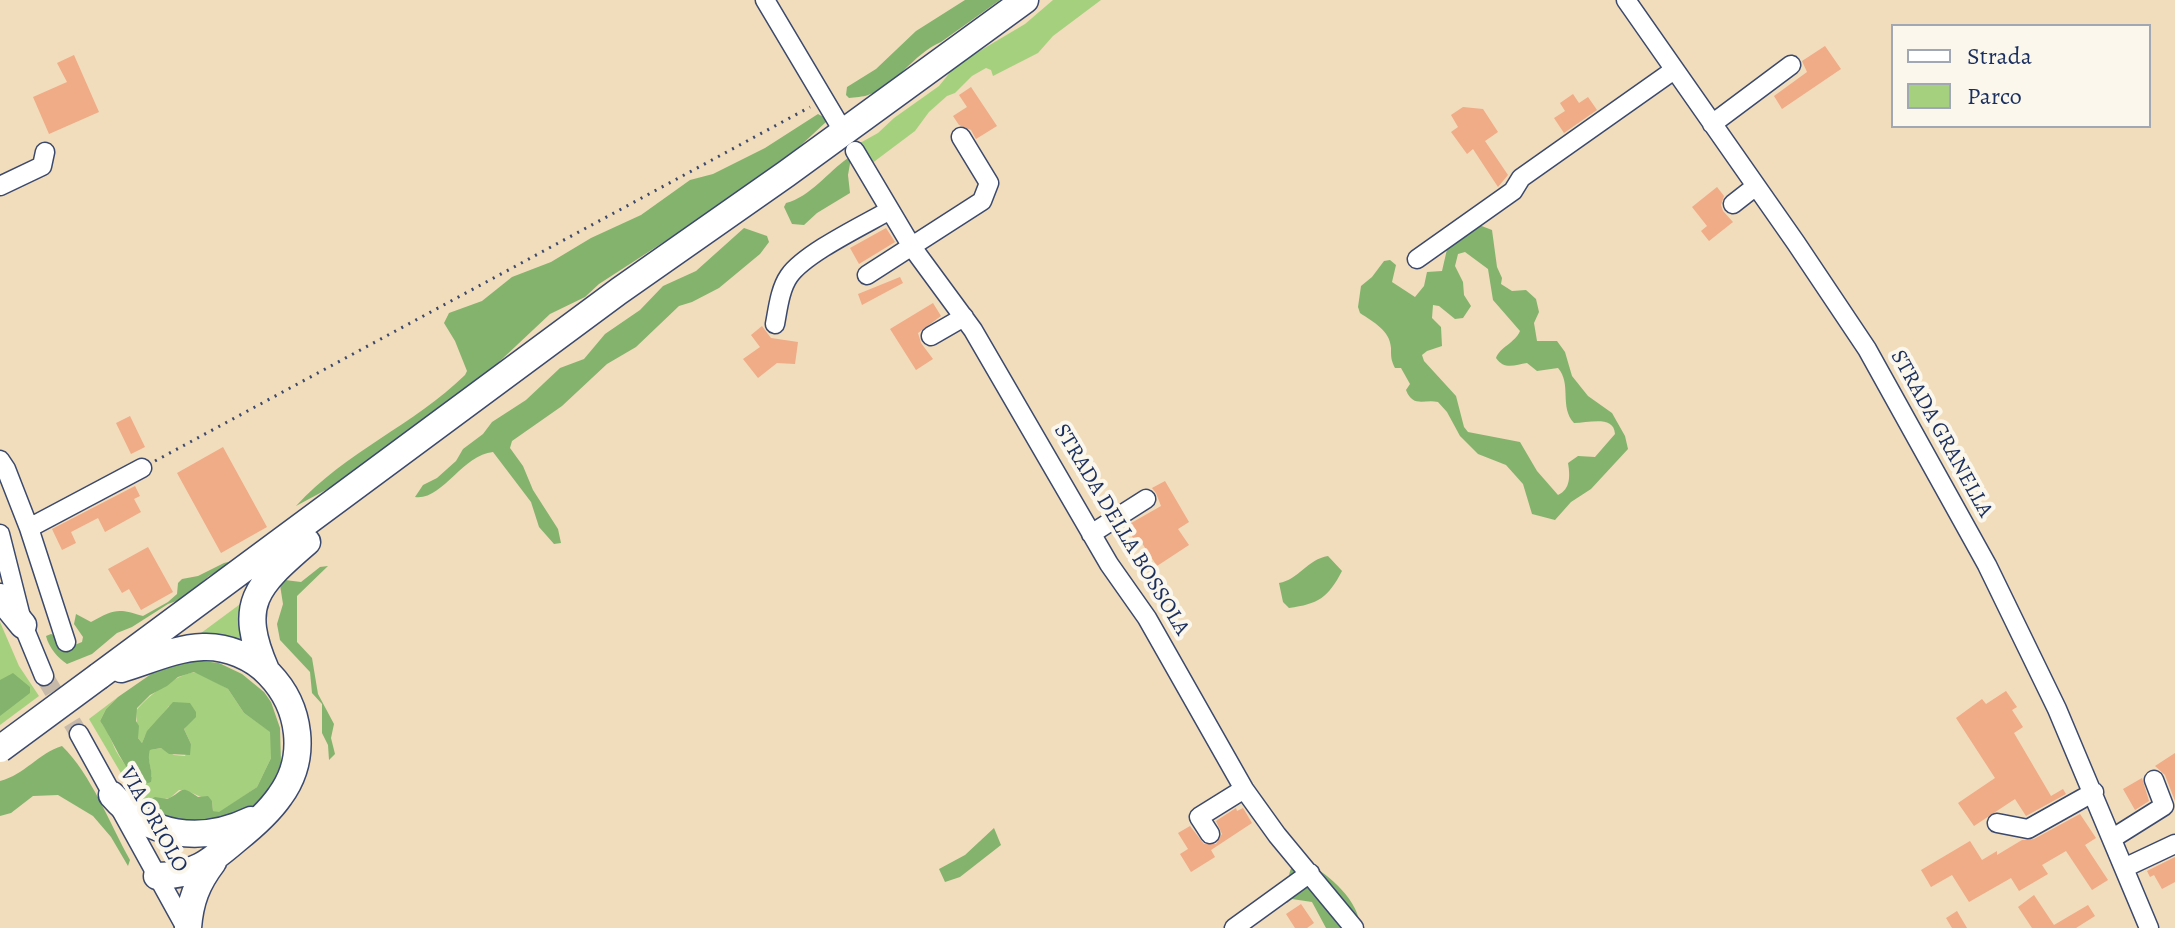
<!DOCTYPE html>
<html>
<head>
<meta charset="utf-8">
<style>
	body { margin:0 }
	#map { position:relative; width:2175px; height:928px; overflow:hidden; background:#f1dcbc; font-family:Alegreya,serif }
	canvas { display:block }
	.legend { position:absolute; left:1891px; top:24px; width:260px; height:104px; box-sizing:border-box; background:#fbf7ec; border:2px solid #a1a7b3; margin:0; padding:10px 14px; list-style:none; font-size:24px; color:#1b2f5e }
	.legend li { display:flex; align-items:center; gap:16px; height:40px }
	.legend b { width:40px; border:2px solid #a1a7b3 }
</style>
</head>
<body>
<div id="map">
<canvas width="2175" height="928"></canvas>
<ul class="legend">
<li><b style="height:10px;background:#fff"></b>Strada</li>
<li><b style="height:22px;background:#a5d17e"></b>Parco</li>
</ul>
</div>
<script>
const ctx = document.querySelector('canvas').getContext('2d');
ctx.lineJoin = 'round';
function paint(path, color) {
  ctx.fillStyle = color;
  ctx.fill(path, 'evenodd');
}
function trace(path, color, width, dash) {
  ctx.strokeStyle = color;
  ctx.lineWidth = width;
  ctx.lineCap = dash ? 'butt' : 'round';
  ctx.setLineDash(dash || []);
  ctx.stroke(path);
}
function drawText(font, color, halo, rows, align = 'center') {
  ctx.font = font + ' Alegreya,serif';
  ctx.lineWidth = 8;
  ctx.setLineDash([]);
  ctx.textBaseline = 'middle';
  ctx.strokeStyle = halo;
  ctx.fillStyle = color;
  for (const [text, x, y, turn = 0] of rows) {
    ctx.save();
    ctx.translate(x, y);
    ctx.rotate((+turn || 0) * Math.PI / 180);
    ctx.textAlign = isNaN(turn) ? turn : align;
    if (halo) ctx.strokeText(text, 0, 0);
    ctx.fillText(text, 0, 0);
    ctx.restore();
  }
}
paint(new Path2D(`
	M1053,0H1101L1053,36L1038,53L993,76L991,70L986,68L972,76L955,93L947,96L929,112L915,131L871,164L859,146L860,143L878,133L894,118L939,86L956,65L1025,24Z
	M247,599L252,652L197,636Z
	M0,622L19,666L39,696L0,725Z
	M198,672L228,689L244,713L271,732V758L257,787L219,813L213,811L212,801C200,798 191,790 179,790L170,798L148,802L151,811L125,780L89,719L118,697L106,709L100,721C108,731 111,740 116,751C120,759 127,766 131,774L152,777L148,755L150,750L161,748L174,755L185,756L191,744L184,729L187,725L169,706L145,736L142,743L138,738L136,711C147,696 179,672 198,672Z`), '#a5d17e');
paint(new Path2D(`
	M965,0H1000L941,42C913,54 897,85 868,95C863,97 855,97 849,98L846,95L847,87L876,69L916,31Z
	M818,114L827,119L826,122L799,147L710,212L599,284L585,297L550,314L484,376L346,479L296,506C345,452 414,425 465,375L467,371L455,341L444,323L449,313L482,301L512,277L551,262L591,238L641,215L690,180L713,174L765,148Z
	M848,158H851L848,175L850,193L817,213L804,225L792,224L784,207L786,203C810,197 828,172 848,158Z
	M1479,225L1492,230L1497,267L1502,278L1501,284L1512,291L1526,290L1536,299L1539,312L1534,323L1537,341H1557L1565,352L1572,376L1588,396L1612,413L1625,436L1628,449L1591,489L1571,502L1555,520L1532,514L1523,484L1506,465L1478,454L1460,436L1447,412L1438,402C1424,399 1413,408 1406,390L1410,384L1401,368H1395C1391,360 1391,357 1391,348C1390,330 1373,322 1360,313L1358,307L1361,286L1372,277L1384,261L1390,260L1396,265L1392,282L1415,297L1424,286L1427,272L1442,271L1448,245ZM1465,252L1488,269L1493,300L1520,331C1515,343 1500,347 1496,358C1504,370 1515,365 1527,363L1537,371L1558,368C1572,384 1559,407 1574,423C1589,423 1614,415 1615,434L1595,457L1578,456L1568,463C1570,475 1571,489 1558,495L1537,471L1520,442L1468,432L1464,427L1456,396L1424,361L1422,355L1427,351L1442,346L1441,327L1432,318L1433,305L1439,306L1455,319L1463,318L1471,306L1464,295L1463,282L1455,266L1458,254Z
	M744,228L767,236L769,242L760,254L719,288L692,302L679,306L636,347L607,364L562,406L512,441L510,448L523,466L533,490L558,529L561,543L554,544L539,527L531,502L493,452C462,455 442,501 415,497L423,485L437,478L456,461L463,449L483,434L492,422L526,400L560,368L584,359L605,334L640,310L663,286L696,271Z
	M1328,556L1342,571C1328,598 1318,604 1289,608L1283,602L1279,583C1298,580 1308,559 1328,556Z
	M241,559L209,576L182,599L168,604L132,627L117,633L92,654L67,664C58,658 49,648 46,636L51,634L56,636L62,650L82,642L83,637L74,624L76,614L91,622C114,609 118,608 143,616L168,602L177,594L178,583L182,579L198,576L224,563Z
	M328,566L297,596V642L312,658L318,694L334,724L331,738L335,754L329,760L328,745L322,733V704L312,693L310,672L280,640L277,624L283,604L280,585L285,580L301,582L320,567Z
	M193,660L219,663L242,674L264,692L271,702L280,728L281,763L272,786L255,807L198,828L151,811L149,800L155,797L167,799C184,792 179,783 198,797L208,796L212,801L213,811L219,812L257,787L271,758L270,732L244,713L228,689L194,672L178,677L167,686L150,695L137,708L136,721L139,726L138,738L142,743L147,731L173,702L190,703L196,712V717L184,729L191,744L190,755L169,754L161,748L150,750C146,760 154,771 151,782L142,785C122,768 114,741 100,721L106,709L118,697L157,670Z
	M13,673L30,687V693L0,716V680Z
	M62,746C91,774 110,824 130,860L128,866L111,837L93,816L58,795L33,796L11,813L0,816V781C24,775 39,753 62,746Z
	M994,828L1001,845L960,877L945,882L939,869L965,855Z
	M1308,863C1329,875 1360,901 1360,928H1326L1312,902L1292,899L1287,903L1284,898C1292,885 1285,875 1294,864Z`), '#84b36d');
paint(new Path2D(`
	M1825,46L1841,69L1782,109L1774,96L1807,72L1802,61Z
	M74,55L99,112L49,134L33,97L67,82L57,63Z
	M971,87L997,126L976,139L971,130L959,125L953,116L967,107L959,95Z
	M1573,94L1579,103L1588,97L1597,110L1564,133L1554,118L1565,111L1560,103Z
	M1463,107L1483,109L1498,132L1485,141L1508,175L1498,187L1473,149L1467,154L1451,132L1458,127L1451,115Z
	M1717,187L1724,196L1721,205L1723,211L1733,222L1709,241L1701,231L1707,226L1692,207Z
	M886,228L895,242L859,264L850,248Z
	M900,277L903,283L862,305L858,294Z
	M933,303L941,316L918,333L921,343L933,359L916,370L890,329Z
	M762,326L771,338L798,342L795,364L777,363L758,378L743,359L760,347L751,335Z
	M130,416L145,447L131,454L116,423Z
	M223,447L267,527L221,553L177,473Z
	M1165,481L1189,522L1178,529L1189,545L1157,566L1140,540L1136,543L1126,526L1161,506L1156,493L1152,488Z
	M135,486L140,496L134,499L141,512L105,532L98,518L71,532L76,543L62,550L52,529Z
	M148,547L173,592L141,610L129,589L122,593L108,569Z
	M2006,691L2017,707L2012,710L2023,727L2014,733L2051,796L2063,789L2066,794L2026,816L2015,799L1974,826L1958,803L1995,778L1956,718L1982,699L1986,704Z
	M2175,753V801L2165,775L2155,766Z
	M2142,778L2149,801L2135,810L2123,789Z
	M1236,808L1237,811L1243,808L1252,823L1211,850L1215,857L1191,872L1180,854L1188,849L1178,833L1190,826L1204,844H1216L1222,834L1216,821Z
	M2080,814L2096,838L2085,845L2108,880L2092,890L2066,851L2042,865L2048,874L2019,891L2011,878L1969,902L1952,875L1931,887L1921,870L1970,841L1982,860L1997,851V855L2022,840L2034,839Z
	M2175,857V882L2162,889L2154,875L2150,877L2147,871Z
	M2034,895L2054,925L2088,905L2095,916L2076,928H2032L2018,907Z
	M1301,904L1314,923L1307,928H1295L1286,914Z
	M1957,911L1967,928H1952L1946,918Z`), '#f0ab87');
trace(new Path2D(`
	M44,676L79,734`), '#c6b9a9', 18, [18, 9]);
const minor = new Path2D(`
	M765,0L840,126
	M1626,0L1796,243L1867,349L1987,565L2057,709L2149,928
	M1712,124L1791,65
	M855,151L912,247L973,330L1109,564L1147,618L1244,789L1277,835L1354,928
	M0,186L42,166L45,152
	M1733,204L1756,186
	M1417,259L1513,191L1521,178L1674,70
	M867,275L982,201L989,183L961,137
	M775,324C778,308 780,289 789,276C805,253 864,225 890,210
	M931,336L964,317
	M0,460L6,469L29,528L66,642
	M29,528L142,468
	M0,534L23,625L44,676
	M1091,534L1146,499
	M79,734L186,928
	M1997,823L2028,829L2094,792
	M1210,834L1199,817L1244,789
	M2113,838L2164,806L2154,780
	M2124,868L2175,844
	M1234,928L1310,873`);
const highway = new Path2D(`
	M0,597L23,625
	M121,669C148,661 175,648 203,647C227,646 253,657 269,674C301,707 308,758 280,796C269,812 252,827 237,839C210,862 194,876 157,876
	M266,670C237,604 256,586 307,542
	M99,676L619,291L786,174L1025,0
	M112,795C148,837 201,844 251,820
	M188,928C190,901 197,883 213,862`);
trace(minor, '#3b496c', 21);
trace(highway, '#3b496c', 29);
trace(new Path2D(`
	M155,461L810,107`), '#3b496c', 3, [2, 6]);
trace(minor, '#fff', 18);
trace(highway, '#fff', 26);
const highwayBridge = new Path2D(`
	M0,749L99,676`);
trace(highwayBridge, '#3b496c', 29, []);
trace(highwayBridge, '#fff', 26);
drawText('22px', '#1b2f5e', '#fbf7ec', [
	["STRADA GRANELLA",1941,434,61],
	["STRADA DELLA BOSSOLA",1121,530,59],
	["VIA ORIOLO",153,820,61]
]);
</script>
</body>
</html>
